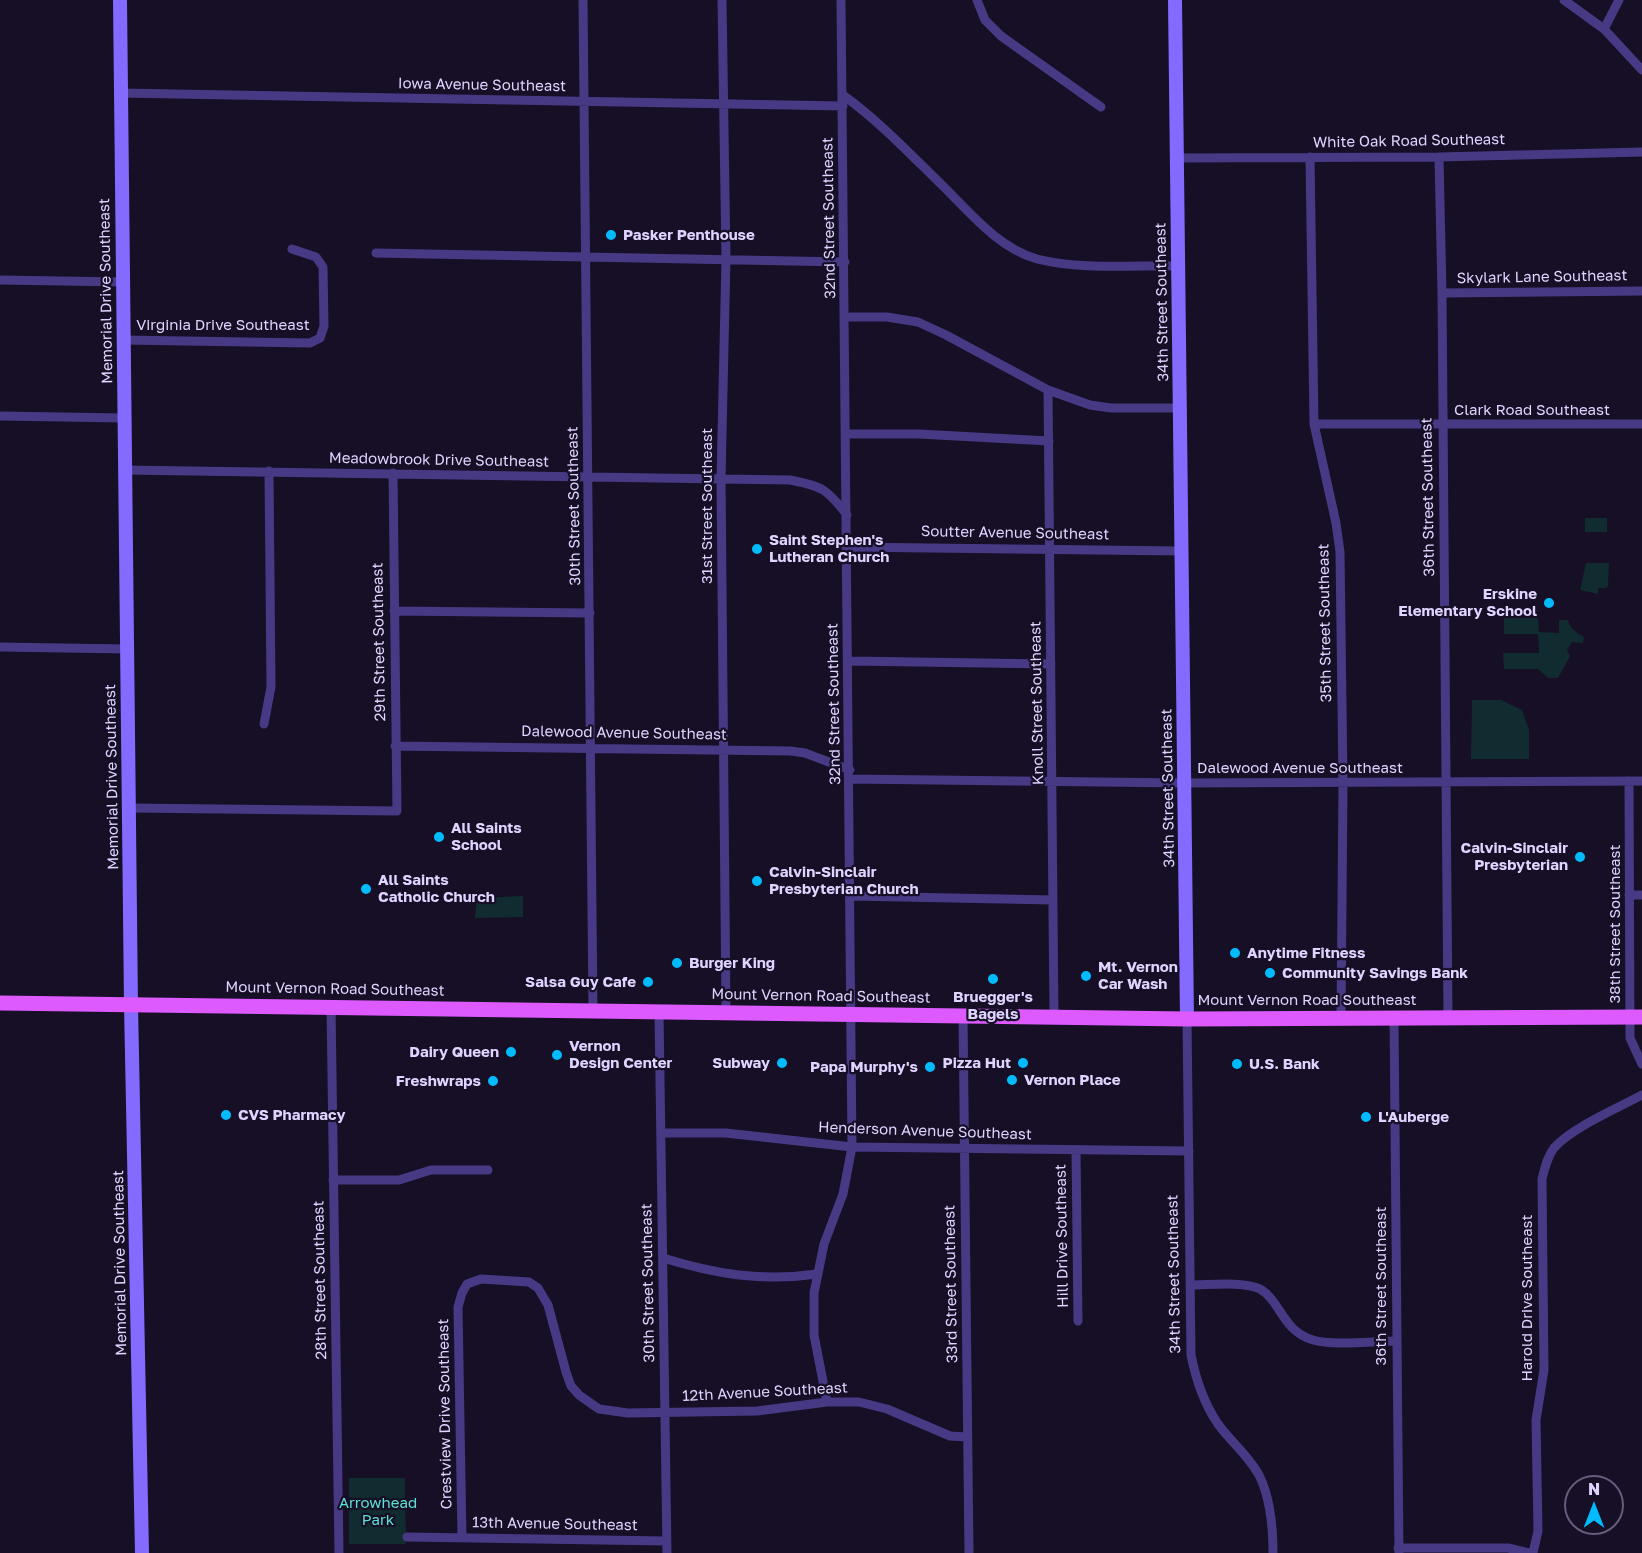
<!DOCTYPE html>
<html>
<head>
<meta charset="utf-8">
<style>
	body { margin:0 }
	#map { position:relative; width:1642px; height:1553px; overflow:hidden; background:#160f26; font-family:"Golos Text",sans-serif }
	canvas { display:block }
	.north { position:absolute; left:1564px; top:1475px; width:60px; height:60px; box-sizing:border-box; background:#160f26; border:2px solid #665d7d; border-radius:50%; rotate:0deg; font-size:16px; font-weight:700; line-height:24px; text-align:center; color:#dfd3ff }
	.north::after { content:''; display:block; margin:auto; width:21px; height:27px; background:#00bcfe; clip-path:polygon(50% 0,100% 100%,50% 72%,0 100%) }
</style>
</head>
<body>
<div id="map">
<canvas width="1642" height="1553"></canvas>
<div class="north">N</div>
</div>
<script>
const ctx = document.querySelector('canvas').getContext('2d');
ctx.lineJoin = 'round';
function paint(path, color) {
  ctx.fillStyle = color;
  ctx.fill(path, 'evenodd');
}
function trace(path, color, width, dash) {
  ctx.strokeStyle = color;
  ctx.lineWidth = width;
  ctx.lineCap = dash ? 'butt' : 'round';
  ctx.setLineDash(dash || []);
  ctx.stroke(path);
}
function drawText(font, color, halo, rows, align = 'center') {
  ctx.font = font + ' "Golos Text",sans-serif';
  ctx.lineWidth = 4.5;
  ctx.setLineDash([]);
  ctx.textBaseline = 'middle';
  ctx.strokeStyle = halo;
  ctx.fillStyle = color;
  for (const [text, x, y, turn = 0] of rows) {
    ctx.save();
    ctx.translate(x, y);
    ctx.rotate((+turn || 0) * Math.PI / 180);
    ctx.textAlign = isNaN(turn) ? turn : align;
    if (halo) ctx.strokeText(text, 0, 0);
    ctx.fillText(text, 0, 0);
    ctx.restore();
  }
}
paint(new Path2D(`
	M1585,518H1607V532H1585Z
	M1586,563H1609L1608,586L1606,588H1598V594L1580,590Z
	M1504,618H1538L1539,632L1559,633V620H1568C1569,628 1577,633 1584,637L1583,643L1572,642L1567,650L1570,656L1558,678H1548L1538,669H1504L1503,653H1539L1538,634H1504Z
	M1472,700H1501L1522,710L1529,730V759H1471Z
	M523,896V917L475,918L477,898Z
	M349,1478H405L406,1544H349Z`), '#112c30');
trace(new Path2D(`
	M583,0L593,1011
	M722,0L726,259L721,478L726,1012
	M977,0L985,20L1001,36L1101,107
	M1564,0L1604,29L1642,70
	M1604,29L1619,0
	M121,93L843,106
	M843,95C880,122 911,155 944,187C971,214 999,248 1037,259C1081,270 1133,265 1178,266
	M1310,157L1314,424L1336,523L1340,552L1343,783L1341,1019
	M1439,157L1442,293L1448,1017
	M1177,158L1439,157L1642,152
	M376,253L845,262
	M0,280L123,282
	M1442,293L1642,291
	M845,317H887L918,322L946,335L1048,390L1090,405L1111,408H1180
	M123,340L310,343L320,338L324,326L323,267L316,257L292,249
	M1048,390L1054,1016
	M0,416L124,418
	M1314,424H1642
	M846,434H919L1049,441
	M125,470L790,480C822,486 827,489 847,515
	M847,547L1181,551
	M394,611L590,613
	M0,647L127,649
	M849,661L1051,664
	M264,724L271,687L269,471
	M395,746L790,751L805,753L850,770
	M850,779L1184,783L1642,781
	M1629,781L1630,1038L1642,1064
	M130,808L397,811L393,473
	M1629,895H1642
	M851,896L1053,900
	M331,1007L339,1553
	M659,1012L667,1553
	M963,1015L969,1553
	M1394,1018L1399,1553
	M1187,1019L1191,1355C1196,1380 1203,1402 1218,1424C1231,1442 1248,1455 1259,1475C1271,1499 1273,1527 1273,1553
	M661,1133H726L852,1147L1189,1151
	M1076,1150L1078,1321
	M333,1180H399L431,1170H488
	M663,1258C715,1274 762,1282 817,1274
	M1191,1285C1209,1285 1244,1281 1260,1289C1281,1301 1282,1331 1313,1340C1334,1346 1373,1341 1396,1341
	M827,1402L814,1335V1293L824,1244L843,1194L852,1147L841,0
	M407,1537L666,1541
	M462,1538L458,1307L462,1293L467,1284L481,1279L529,1282L538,1288L548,1305L566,1372L571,1386L579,1395L599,1409L628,1413L757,1411L827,1402H859L887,1409L950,1436L967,1437
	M1398,1548H1508L1529,1553
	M1533,1553L1538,1531L1536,1420L1544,1370L1542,1179C1545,1168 1547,1157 1554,1148C1571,1128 1618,1108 1642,1095`), '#483985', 9);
trace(new Path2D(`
	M120,0L131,1005L142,1553
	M1175,0L1187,1019`), '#856aff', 14);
trace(new Path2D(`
	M0,1003L1187,1019L1642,1017`), '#dc5aff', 15);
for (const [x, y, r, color] of [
	[611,235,6,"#00bcfe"],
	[757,549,6,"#00bcfe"],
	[1549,603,6,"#00bcfe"],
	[439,837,6,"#00bcfe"],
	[1580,857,6,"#00bcfe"],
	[757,881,6,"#00bcfe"],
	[366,889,6,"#00bcfe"],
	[1235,953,6,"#00bcfe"],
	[677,963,6,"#00bcfe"],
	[1270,973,6,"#00bcfe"],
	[1086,976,6,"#00bcfe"],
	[993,979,6,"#00bcfe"],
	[648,982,6,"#00bcfe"],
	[511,1052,6,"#00bcfe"],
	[557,1055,6,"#00bcfe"],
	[782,1063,6,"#00bcfe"],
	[1023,1063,6,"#00bcfe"],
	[1237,1064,6,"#00bcfe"],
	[930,1067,6,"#00bcfe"],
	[1012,1080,6,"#00bcfe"],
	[493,1081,6,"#00bcfe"],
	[226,1115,6,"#00bcfe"],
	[1366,1117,6,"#00bcfe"]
]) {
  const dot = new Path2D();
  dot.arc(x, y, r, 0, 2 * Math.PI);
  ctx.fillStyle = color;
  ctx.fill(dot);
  trace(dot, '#160f26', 2);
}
drawText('15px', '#dfd3ff', '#160f26', [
	["Iowa Avenue Southeast",482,85,1],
	["White Oak Road Southeast",1409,141,-1],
	["32nd Street Southeast",829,218,-91],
	["Skylark Lane Southeast",1542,277,-1],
	["Memorial Drive Southeast",106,291,-91],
	["34th Street Southeast",1162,302,-91],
	["Virginia Drive Southeast",223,325],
	["Clark Road Southeast",1532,410],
	["Meadowbrook Drive Southeast",439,460,1],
	["36th Street Southeast",1428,497,-91],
	["30th Street Southeast",574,506,-91],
	["31st Street Southeast",707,506,-90],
	["Soutter Avenue Southeast",1015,533,1],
	["35th Street Southeast",1325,623,-91],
	["29th Street Southeast",379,642,-91],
	["Knoll Street Southeast",1037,703,-91],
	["32nd Street Southeast",834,704,-91],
	["Dalewood Avenue Southeast",624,733,1],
	["Dalewood Avenue Southeast",1300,768],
	["Memorial Drive Southeast",112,777,-91],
	["34th Street Southeast",1168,788,-91],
	["38th Street Southeast",1615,924,-90],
	["Mount Vernon Road Southeast",335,989,1],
	["Mount Vernon Road Southeast",821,996,1],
	["Mount Vernon Road Southeast",1307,1000],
	["Henderson Avenue Southeast",925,1131,2],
	["Hill Drive Southeast",1062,1236,-91],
	["Memorial Drive Southeast",120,1263,-91],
	["34th Street Southeast",1174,1274,-91],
	["28th Street Southeast",320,1280,-91],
	["30th Street Southeast",648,1283,-91],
	["33rd Street Southeast",951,1284,-91],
	["36th Street Southeast",1381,1286,-90],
	["Harold Drive Southeast",1527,1298,-90],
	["12th Avenue Southeast",765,1392,-3],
	["Crestview Drive Southeast",445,1414,-91],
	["13th Avenue Southeast",555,1524,1]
]);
drawText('bold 15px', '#dfd3ff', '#160f26', [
	["Pasker Penthouse",623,235],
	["Saint Stephen's",769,540],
	["Lutheran Church",769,557],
	["Erskine",1537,594,"right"],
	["Elementary School",1537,611,"right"],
	["All Saints",451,828],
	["School",451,845],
	["Calvin-Sinclair",1568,848,"right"],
	["Presbyterian",1568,865,"right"],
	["Calvin-Sinclair",769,872],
	["Presbyterian Church",769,889],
	["All Saints",378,880],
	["Catholic Church",378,897],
	["Anytime Fitness",1247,953],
	["Burger King",689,963],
	["Mt. Vernon",1098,967],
	["Car Wash",1098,984],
	["Community Savings Bank",1282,973],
	["Salsa Guy Cafe",636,982,"right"],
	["Bruegger's",993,997,"center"],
	["Bagels",993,1014,"center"],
	["Vernon",569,1046],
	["Design Center",569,1063],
	["Dairy Queen",499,1052,"right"],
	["Subway",770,1063,"right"],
	["Pizza Hut",1011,1063,"right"],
	["U.S. Bank",1249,1064],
	["Papa Murphy's",918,1067,"right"],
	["Vernon Place",1024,1080],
	["Freshwraps",481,1081,"right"],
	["CVS Pharmacy",238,1115],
	["L'Auberge",1378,1117]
], 'left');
drawText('15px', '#5de1d5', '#160f26', [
	["Arrowhead",378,1503],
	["Park",378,1520]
]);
</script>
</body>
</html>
